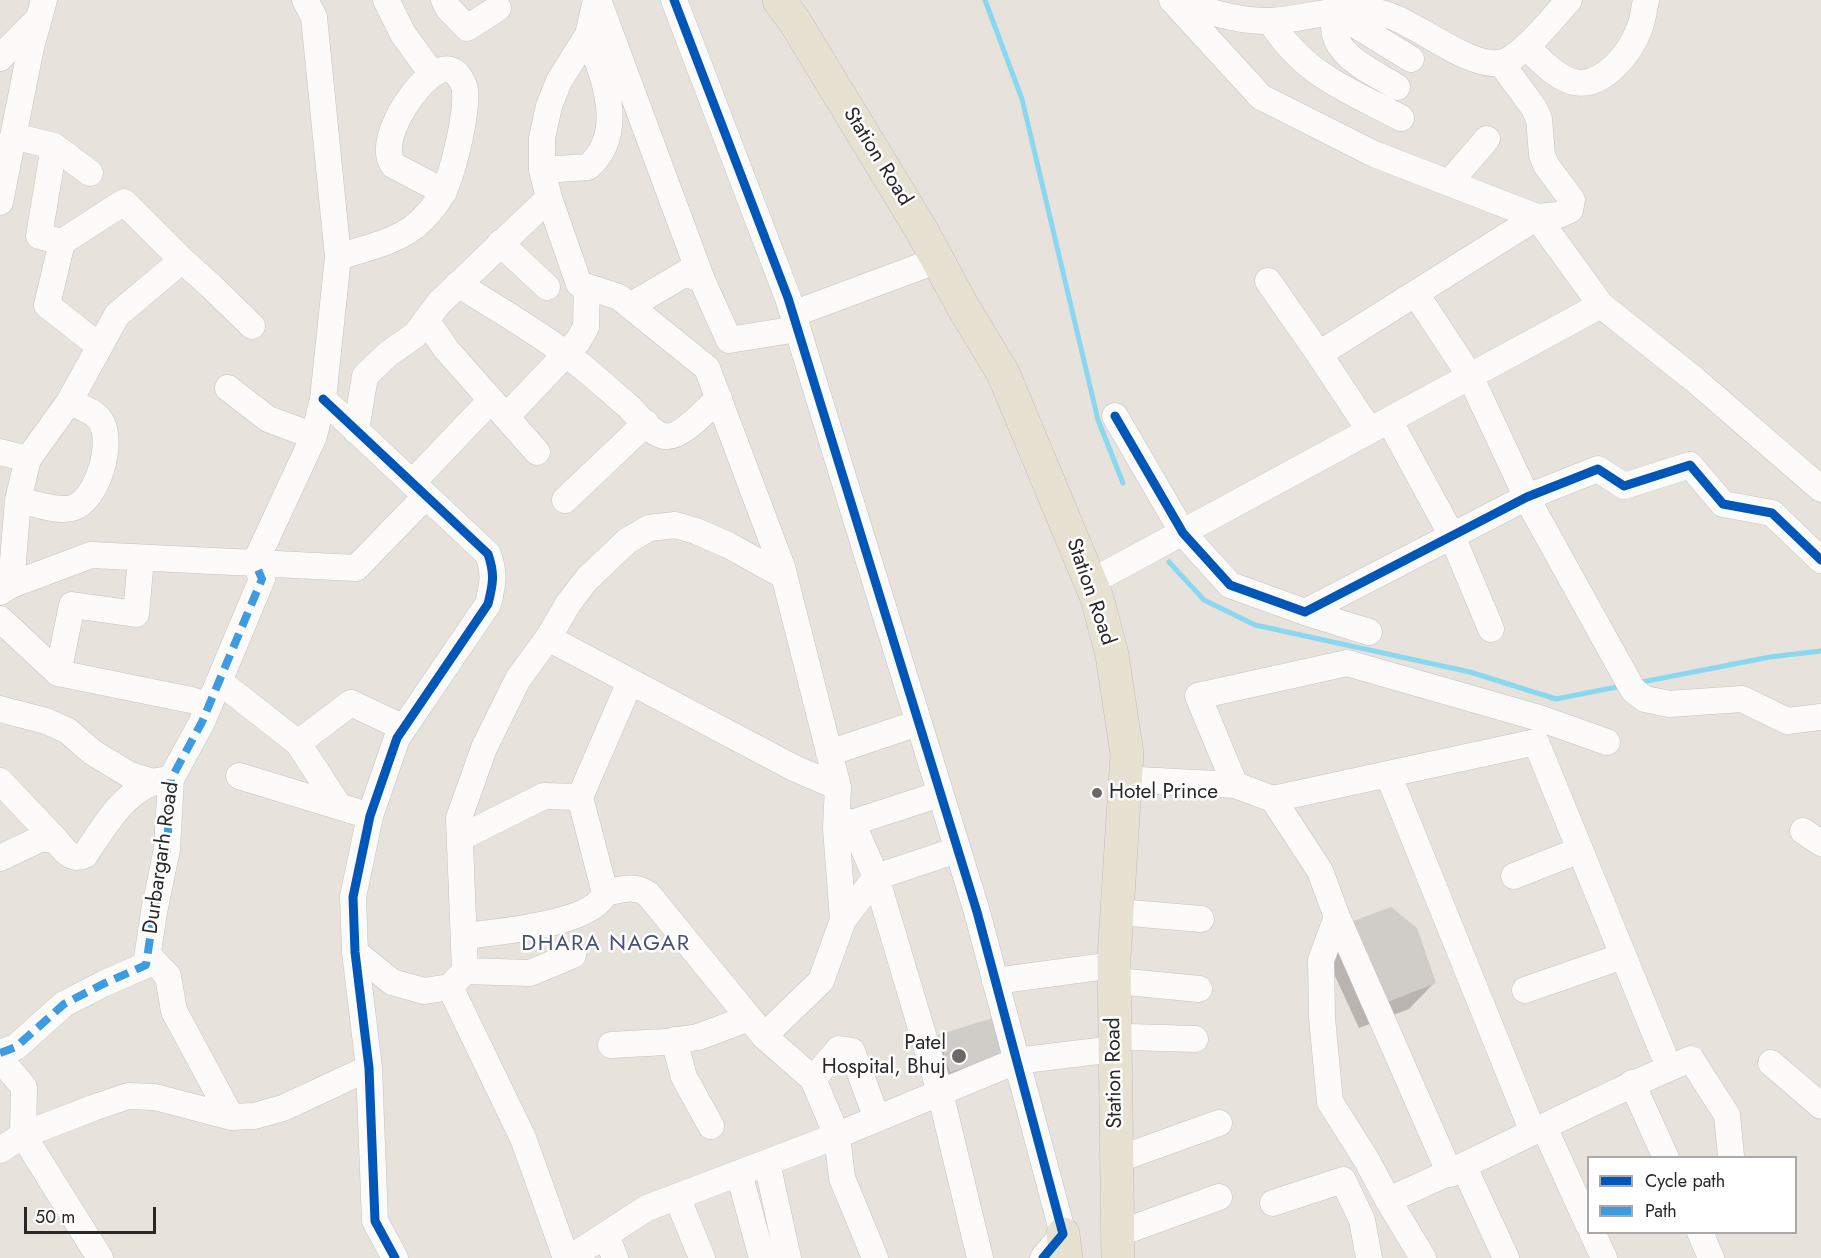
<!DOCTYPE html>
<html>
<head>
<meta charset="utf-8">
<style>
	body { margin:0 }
	#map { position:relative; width:1821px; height:1258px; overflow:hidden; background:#e8e2dc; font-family:Jost,sans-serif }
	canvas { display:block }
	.legend { position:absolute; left:1587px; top:1156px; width:210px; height:78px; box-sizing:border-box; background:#fff; border:2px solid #a9a9a9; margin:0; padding:8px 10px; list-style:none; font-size:18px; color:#282828 }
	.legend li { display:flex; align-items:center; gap:12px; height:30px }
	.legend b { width:30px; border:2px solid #a9a9a9 }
	.scale { position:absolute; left:24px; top:1207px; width:132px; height:27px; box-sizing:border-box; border:3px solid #282828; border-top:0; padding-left:8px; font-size:18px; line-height:21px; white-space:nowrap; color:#282828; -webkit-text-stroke:4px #fff; paint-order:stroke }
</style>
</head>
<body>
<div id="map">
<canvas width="1821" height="1258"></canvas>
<ul class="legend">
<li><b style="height:8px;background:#0057b8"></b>Cycle path</li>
<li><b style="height:8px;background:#3d9ce0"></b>Path</li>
</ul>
<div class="scale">50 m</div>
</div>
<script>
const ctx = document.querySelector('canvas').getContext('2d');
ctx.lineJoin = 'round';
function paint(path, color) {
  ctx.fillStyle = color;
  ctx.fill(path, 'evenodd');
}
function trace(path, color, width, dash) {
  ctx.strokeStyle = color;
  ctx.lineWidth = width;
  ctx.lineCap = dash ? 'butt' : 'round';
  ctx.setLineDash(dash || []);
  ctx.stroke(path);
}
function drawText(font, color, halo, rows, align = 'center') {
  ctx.font = font + ' Jost,sans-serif';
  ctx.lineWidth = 5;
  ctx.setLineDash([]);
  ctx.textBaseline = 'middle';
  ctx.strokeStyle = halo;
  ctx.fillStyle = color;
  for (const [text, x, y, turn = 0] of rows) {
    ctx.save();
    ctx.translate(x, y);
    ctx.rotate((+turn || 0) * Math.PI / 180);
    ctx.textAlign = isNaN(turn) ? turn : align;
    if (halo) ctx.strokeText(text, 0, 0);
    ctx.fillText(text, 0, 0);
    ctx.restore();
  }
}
paint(new Path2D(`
	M1349,924L1434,983L1409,1009L1359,1028L1323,950Z
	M939,1036L996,1065L937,1084L926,1049Z`), '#0003');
trace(new Path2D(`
	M985,0L1022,99L1098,420L1123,483
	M1169,562L1204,600L1255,625L1470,672L1556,699L1622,686
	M1637,683L1770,657L1821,651`), '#8ad8f0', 5);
paint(new Path2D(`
	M1391,907L1417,928L1436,983L1385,1003L1348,923Z
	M999,1016L1011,1053L950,1072L938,1035Z`), '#d0ccc8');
const minor = new Path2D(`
	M386,0L403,34L432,74
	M444,0L448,8L467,28L498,8
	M596,0L588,35L559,81L549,106L542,138V170L549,198L579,284L619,297L707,368L782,567L838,787L836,828
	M598,0L702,280
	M674,0L788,298L977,912L1063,1234L1043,1258
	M1172,0L1261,97L1374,154L1537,217L1601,305L1695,380L1821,489
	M1173,1C1205,10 1237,22 1271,21C1310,19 1348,2 1388,15C1419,25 1468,67 1499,63C1520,61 1554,16 1569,0
	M1337,10C1322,52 1367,68 1397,87
	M1336,13L1411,59
	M1270,21C1276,30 1282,39 1290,47C1318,80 1364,98 1401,118
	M1526,47C1540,59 1556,78 1574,82C1604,88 1631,52 1640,27C1643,19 1644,9 1646,0
	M0,58L38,19
	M13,136L54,146L90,173
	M54,146L39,236L62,242
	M542,170L588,167C628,132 603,75 588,35
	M1449,183L1487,139
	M0,202L31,47L44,0
	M500,243L547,287
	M338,257C362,249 393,243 414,227C426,217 436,206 443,192C453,174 470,104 464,86C447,41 407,99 398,118C391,132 384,151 393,165L444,192
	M1268,281L1319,354L1370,431
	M458,284C494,307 531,328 566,354C588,370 608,389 629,407C639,416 650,433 664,436C680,440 707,409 719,398
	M1416,294L1470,376L1530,504L1633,690L1645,699L1669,704L1742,699L1787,721L1821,717
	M630,306L686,273L702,280L729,340L797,329
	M793,314L938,260
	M426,320L446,349L537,452
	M99,346L47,305L62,242L124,202L182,260
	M1319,354L1537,217L1559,215L1570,210L1572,200L1546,165L1542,155L1539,119L1534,108L1501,63
	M228,388L268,419L314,436
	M323,399L488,554C495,574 493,584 488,604L397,738L370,816L353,897L355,952L369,1068L375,1221L395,1258
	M1115,416L1183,533L1230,585L1305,612L1527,497L1598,469L1624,486L1690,465L1723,504L1772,513L1821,560
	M506,417L578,341L586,327L587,287
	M1389,420L1452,536L1491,629
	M356,431L365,376L388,354L415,335L439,303L549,198
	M0,452L28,459L69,402L117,315L182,260L211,286L252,326
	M412,483L490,401
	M18,500C34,503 56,512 72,508C98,501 115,440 100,420C93,410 79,407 69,402
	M565,500L646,423
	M1102,576L1601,305
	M11,585L18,500L28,459
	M0,592L11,585L91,555L255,563L314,436L323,399L338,257L314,17L305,0
	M1305,612L1369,632
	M0,619L58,673L191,700L209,706
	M548,638L794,768L838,787
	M58,673L72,605L136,614L141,558
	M219,681L298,743L351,703L404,728
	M0,709L46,721L68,731L92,752L130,775L153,782
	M298,743L339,806
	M829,753L918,723
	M1388,774L1533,1132
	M239,776L370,816
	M1138,780L1235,785L1273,799L1320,871L1337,917L1321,960L1322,1018L1330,1102L1366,1159L1388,1200L1423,1258
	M0,781L55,839
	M1235,785L1198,696L1347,663L1539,718L1607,742
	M1273,799L1536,742L1663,1053
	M852,822L876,877L940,1092L980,1258
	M1803,831L1821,843
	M460,838L544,796L580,797
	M0,858L40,839H55C64,849 70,862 85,855C103,829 121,795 152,783C158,780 165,780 171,779
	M1514,876L1580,850
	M605,893C620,890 634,884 648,894L764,1036L813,1079L839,1049L852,1051L877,1119
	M1130,913L1201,919
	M1337,917L1450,1174
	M843,920L836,828L940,794
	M464,936C495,932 593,925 605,893L580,797L630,682
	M355,952L392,982L424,991L450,987L465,971L459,818L484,748L518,679L548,638L568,604L587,579L627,541L649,528L675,525L696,531L728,545L784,576
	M148,955L168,976L174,1011L231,1117
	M465,971L530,973L573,955
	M995,981L1114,965
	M1127,982L1199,989
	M450,987L523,1138L566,1258
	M1525,990L1623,956
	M764,1036L821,981L843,920L876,877L957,850
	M1128,1037L1195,1039
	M674,1040L684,1077L711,1126
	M611,1045L665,1042L698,1037L749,1018
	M0,1053L16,1047L64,1004L103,984L146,965L154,912L167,849L171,779L202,722L262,579L255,563L356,568L426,496
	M0,1059L24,1087L23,1135L100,1258
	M1771,1063L1821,1106
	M813,1079L837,1136L842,1178L875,1258
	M1632,1083L1666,1158
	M1544,1127L1588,1224
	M0,1150L23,1135L93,1108L128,1096L155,1097L231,1117L254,1116L283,1108L369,1068
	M1130,1155L1219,1123
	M767,1163L788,1258
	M1464,1167L1506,1258
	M739,1173L762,1258
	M677,1197L702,1258
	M1388,1200C1491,1156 1588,1101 1691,1059L1727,1115L1731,1156
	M1273,1203L1343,1180L1362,1220L1369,1258
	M1131,1229L1219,1197
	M1592,1232L1604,1258
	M1700,1232L1711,1258
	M606,1235L615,1258
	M570,1258L647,1208L826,1140L1016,1061L1115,1049`);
const major = new Path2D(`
	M779,0L795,22L922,231L963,307L1003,373L1097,598L1112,655L1127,754L1114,958L1118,1258
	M1063,1234L1066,1258`);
trace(minor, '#c4c2c3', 27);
trace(major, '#c0bdbb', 34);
trace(minor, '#fcfbfa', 26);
trace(major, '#e7e1d1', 33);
trace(new Path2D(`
	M0,1053L16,1047L64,1004L103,984L146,965L154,912L167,849L171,779L202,722L262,579L255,563`), '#3d9ce0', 8, [15, 8]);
trace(new Path2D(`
	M674,0L788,298L977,912L1063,1234L1043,1258
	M323,399L488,554C495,574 493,584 488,604L397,738L370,816L353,897L355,952L369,1068L375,1221L395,1258
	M1115,416L1183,533L1230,585L1305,612L1527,497L1598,469L1624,486L1690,465L1723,504L1772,513L1821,560`), '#0057b8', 9);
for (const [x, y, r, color] of [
	[1097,793,6,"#6b6967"],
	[959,1056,8,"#6b6967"]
]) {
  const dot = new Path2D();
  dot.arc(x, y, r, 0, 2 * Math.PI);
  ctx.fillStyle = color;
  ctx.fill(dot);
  trace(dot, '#fff', 2);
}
drawText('21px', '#282828', '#fff', [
	["Station Road",877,157,58],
	["Station Road",1090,592,71],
	["Durbargarh Road",162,858,-82],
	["Station Road",1115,1073,-91]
]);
drawText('21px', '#282828', '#fff', [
	["Hotel Prince",1109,793],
	["Patel",946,1044,"right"],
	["Hospital, Bhuj",946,1068,"right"]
], 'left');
ctx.letterSpacing = '1.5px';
drawText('22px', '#45507c', '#fff', [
	["DHARA NAGAR",606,945]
]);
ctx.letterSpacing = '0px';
</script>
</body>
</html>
